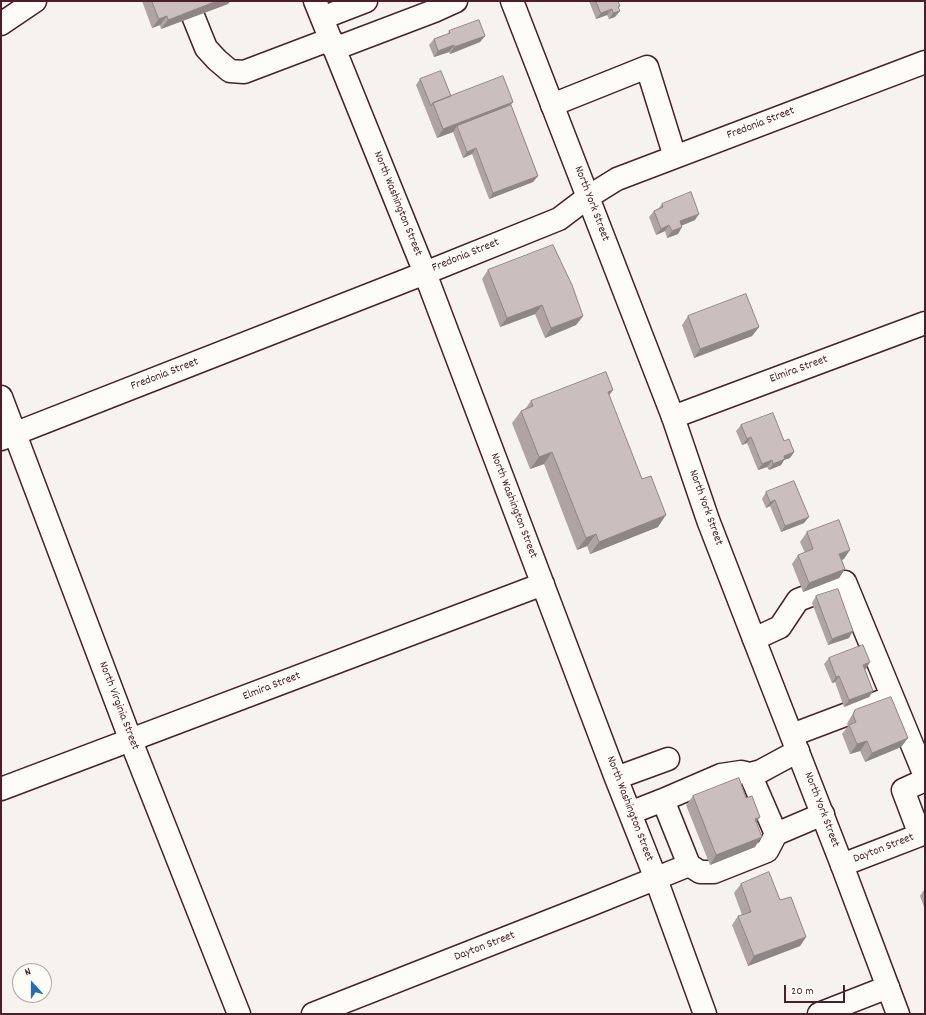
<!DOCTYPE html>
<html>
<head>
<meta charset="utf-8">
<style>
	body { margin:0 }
	#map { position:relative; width:926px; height:1015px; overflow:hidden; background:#f6f3ef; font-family:Dekko,sans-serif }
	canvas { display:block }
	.frame { position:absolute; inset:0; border:2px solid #4a1f2b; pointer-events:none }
	.north { position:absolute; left:12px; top:963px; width:40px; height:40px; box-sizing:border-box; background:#fdfcf7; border:1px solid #b5a4a5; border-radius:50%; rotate:339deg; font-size:11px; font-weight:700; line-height:16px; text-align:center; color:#4a1f2b }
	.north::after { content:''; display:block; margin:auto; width:14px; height:18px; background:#1f6fb2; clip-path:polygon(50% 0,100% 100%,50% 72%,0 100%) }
	.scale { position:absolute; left:784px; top:985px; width:61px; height:18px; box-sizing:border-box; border:2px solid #4a1f2b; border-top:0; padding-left:5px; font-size:12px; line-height:14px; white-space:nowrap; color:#4a1f2b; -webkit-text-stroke:3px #fdfcf7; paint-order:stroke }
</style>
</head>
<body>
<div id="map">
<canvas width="926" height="1015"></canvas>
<div class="frame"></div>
<div class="north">N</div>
<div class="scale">20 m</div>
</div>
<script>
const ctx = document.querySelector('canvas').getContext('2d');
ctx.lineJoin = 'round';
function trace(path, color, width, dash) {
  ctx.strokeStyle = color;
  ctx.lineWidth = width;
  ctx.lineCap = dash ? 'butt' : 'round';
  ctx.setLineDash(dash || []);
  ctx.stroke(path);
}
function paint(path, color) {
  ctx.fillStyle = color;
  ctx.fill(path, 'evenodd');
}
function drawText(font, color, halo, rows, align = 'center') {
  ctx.font = font + ' Dekko,sans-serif';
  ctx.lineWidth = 3;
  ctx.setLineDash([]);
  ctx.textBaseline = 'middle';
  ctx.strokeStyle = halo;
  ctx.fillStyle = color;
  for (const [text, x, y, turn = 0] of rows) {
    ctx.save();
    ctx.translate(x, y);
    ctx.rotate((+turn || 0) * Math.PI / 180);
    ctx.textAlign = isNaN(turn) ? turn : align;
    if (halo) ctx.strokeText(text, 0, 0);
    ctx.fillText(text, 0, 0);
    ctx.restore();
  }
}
const minor = new Path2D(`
	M187,1L206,48L217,60L230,71L244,72L331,39
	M315,1L425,273L616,778L656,879L705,1014
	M322,18L366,1
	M1,24L35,1
	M334,49L434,11L456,1
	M552,105L647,67L675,157
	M1,397L131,741L239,1014
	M673,417L925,323
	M1,439L425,273L559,219L588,197L617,179L925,62
	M754,639L780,627L798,600L845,582L925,776
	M792,735L882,701
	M750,774L776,834
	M616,778L668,759
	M1,789L543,584
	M663,800L689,865
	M630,813L663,800L721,775L741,772L750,774L761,771L798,751
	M920,835L903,790L925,780
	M842,865L925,833
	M313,1014L590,905L689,865L700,872H714L767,851L776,834L823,814
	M819,1014L888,987`);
const major = new Path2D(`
	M512,1L673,417L708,520L754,639L842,865L898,1014`);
trace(minor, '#4a1f2b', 25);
trace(major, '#4a1f2b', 25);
trace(minor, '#fdfcf7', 22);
trace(major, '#fdfcf7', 22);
paint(new Path2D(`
	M142,1H230L228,4L161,29L160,25L152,28Z
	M589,1H618L620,6L618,8L615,17L609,19L607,15L596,19Z
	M449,31L485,36L480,42L450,54L449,52L434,57L429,45L434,39L448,34Z
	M420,79L451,96L511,105L538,176L533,182L489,199L472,154L463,158L453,132L437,138L416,85Z
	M662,204L695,220L682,225L678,234L667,238L665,231L656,235L649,217L654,211L658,209Z
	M488,270L583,316L576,325L545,338L535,314L500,327L482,279Z
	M688,316L759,327L752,336L694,358L682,325Z
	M613,390L609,395L658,527L590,554L587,546L577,550L544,464L530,469L512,423L521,411L525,409L531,401Z
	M741,425L784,441L794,452L790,458L784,460L781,465L769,470L767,467L758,470L747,443L742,445L736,431Z
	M766,492L804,523L781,532L770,506L766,508L762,499Z
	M807,532L844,559L842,560L845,569L839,578L803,592L792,564L798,555L805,553L800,542Z
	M816,596L849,638L828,645L812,603Z
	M829,658L866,669H865L873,691L869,697L844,707L835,682L832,683L824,664Z
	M855,710L908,738L901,747L865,762L860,751L850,754L842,734L848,726L847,724L849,720Z
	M693,796L756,822L755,847L710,865L686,805Z
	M741,884L780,900L806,937L800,946L748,966L732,925L738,916L742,915L734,893Z
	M925,888V910L920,896Z`), '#afa4a3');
paint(new Path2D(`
	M217,1H230L228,4L161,29L168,20Z
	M612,9L607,15L596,19L601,13Z
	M620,11L615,17L609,19L613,13Z
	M167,16L160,25L152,28L159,19Z
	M485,36L480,42L450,54L454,47Z
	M454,45L449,52L434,57L438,51Z
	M513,102L506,111L457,126L453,132L437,138L443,129Z
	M476,148L472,154L463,158L467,152Z
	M538,176L533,182L489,199L493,193Z
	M699,214L695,220L676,228L680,221Z
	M669,225L665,231L656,235L661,229Z
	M682,227L678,234L667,238L672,231Z
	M542,305L535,314L500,327L507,318Z
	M583,316L576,325L545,338L551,328Z
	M759,327L752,336L694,358L700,349Z
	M613,390L604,402L608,392Z
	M751,437L747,443L742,445L747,439Z
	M552,452L544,464L530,469L539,457Z
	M794,452L790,458L784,460L781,465L769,470L773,464L784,456Z
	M772,460L767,467L758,470L762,464Z
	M775,500L770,506L766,508L770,502Z
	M666,515L658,527L590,554L599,542Z
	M809,517L804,523L781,532L785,526Z
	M596,534L587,546L577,550L586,538Z
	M850,550L844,559L833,563L839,554Z
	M845,569L839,578L803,592L809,583Z
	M853,631L849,638L828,645L832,639Z
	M870,662L866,669L859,671L863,665Z
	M839,676L835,682L832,683L836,677Z
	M873,691L869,697L844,707L849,700Z
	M908,738L901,747L865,762L872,753Z
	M867,741L860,751L850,754L857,744Z
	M760,817L754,826L755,819Z
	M762,837L755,847L710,865L716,855Z
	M806,937L800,946L748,966L754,956Z`), '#8e8685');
const building = new Path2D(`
	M152,1H217L168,20L167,16L159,19Z
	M596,1H618L620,6L618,7L620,11L613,13L612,9L601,13Z
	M479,20L485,36L454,47V45L438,51L434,39L450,33L449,31Z
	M441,71L451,96L433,103L431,106L420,79Z
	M503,76L513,102L443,129L433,103Z
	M511,105L538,176L493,193L476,148L467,152L457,126Z
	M691,192L699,214L680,221L682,227L672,231L669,225L661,229L654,211L663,207L662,204Z
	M553,245L572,285L583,316L551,328L542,305L507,318L488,270Z
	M746,294L759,327L700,349L688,316Z
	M606,372L613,390L608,392L642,479L651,476L666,515L599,542L596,534L586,538L552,452L539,457L521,411L533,406L531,401Z
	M773,413L784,441L789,439L794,452L784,456L785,459L773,464L772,460L762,464L751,437L747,439L741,425Z
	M794,481L809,517L785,526L775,500L770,502L766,492Z
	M839,520L850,550L839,554L845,569L809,583L798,555L813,549L807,532Z
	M838,589L853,631L832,639L816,596Z
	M863,645L870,662L863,665L873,691L849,700L839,676L836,677L829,658Z
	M891,697L908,738L872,753L867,741L857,744L849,725L856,722L853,715L855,710Z
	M739,778L746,798L752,796L760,817L755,819L762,837L716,855L693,796Z
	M769,872L780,900L791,897L806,937L754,956L738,916L751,912L741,884Z`);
paint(building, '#cbbfbe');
trace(building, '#8e8685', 1);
drawText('12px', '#4a1f2b', '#fdfcf7', [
	["Fredonia Street",761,124,-21],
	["North Washington Street",397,204,68],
	["North York Street",591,204,69],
	["Fredonia Street",466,256,-22],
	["Elmira Street",799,370,-20],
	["Fredonia Street",165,375,-21],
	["North Washington Street",513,506,69],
	["North York Street",705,508,70],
	["Elmira Street",272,687,-21],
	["North Virginia Street",118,706,69],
	["North Washington Street",629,809,69],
	["North York Street",821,810,69],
	["Dayton Street",884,849,-21],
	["Dayton Street",485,947,-21]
]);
</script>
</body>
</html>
